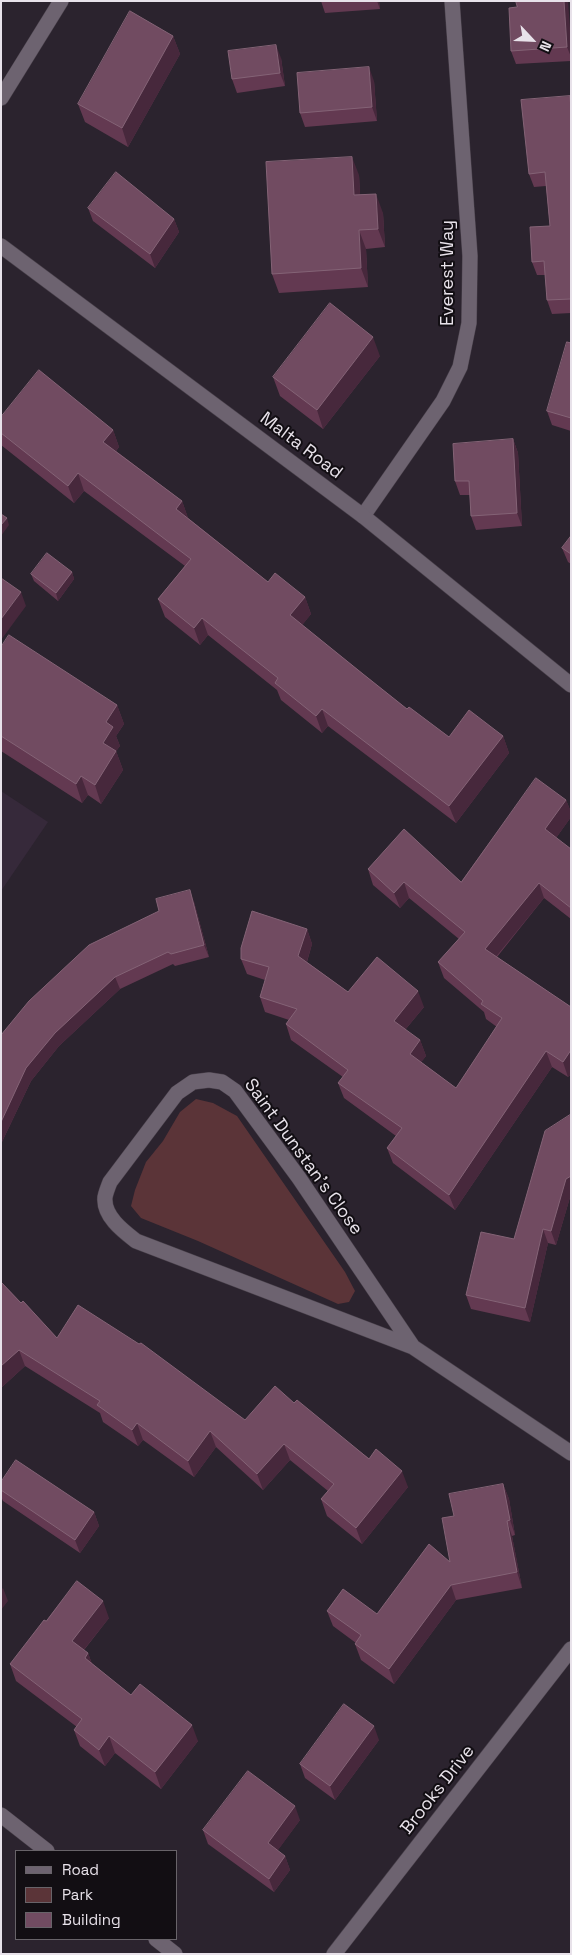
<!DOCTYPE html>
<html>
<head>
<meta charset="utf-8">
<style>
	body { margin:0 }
	#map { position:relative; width:572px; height:1955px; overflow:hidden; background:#2b232e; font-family:"Space Grotesk",sans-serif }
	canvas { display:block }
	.frame { position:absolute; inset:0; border:2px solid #e8e2ea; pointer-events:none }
	.legend { position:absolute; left:15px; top:1850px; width:162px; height:90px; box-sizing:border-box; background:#120e13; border:1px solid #686369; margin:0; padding:6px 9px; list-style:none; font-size:15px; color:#e8e2ea }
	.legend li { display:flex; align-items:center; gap:10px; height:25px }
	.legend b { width:25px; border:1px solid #686369 }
	.north { position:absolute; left:507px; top:15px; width:50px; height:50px; -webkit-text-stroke:4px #120e13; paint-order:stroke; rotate:115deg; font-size:14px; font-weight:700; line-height:20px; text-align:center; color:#e8e2ea }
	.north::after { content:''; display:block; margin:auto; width:18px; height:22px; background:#e8e2ea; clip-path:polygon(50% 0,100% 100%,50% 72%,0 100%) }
</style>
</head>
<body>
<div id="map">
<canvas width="572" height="1955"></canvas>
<div class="frame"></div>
<ul class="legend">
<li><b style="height:6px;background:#6d6370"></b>Road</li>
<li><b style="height:14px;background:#5b3438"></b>Park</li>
<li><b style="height:14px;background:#714b61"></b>Building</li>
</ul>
<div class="north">N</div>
</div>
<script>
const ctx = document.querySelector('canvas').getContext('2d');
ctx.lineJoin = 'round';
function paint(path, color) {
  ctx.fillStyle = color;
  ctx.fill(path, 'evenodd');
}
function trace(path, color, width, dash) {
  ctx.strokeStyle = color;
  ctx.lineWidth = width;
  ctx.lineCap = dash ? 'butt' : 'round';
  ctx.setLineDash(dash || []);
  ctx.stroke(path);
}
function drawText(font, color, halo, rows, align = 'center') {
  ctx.font = font + ' "Space Grotesk",sans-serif';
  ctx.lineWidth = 4;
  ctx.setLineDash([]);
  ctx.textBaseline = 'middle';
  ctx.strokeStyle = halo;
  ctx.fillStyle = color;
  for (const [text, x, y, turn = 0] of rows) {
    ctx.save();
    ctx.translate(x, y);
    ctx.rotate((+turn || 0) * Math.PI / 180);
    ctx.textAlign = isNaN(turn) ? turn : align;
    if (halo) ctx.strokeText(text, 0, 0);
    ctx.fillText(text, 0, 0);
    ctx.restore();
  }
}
paint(new Path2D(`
	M1,791L48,822L1,891Z`), '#36293a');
paint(new Path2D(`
	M196,1099L213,1103L237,1116L345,1272L355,1291L349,1302L338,1304L198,1241L141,1218L131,1206L135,1190L146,1162L163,1141L180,1112Z`), '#5b3438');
const street = new Path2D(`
	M1,98L61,1
	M363,516L443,401L460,367L469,323L470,256L452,1
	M413,1347L299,1178L235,1091L222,1082L209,1080L193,1082L177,1093L110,1182C108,1187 106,1192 105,1197C103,1216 123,1231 136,1241L413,1347L571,1453
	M334,1954L571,1649`);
const secondary = new Path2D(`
	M1,246L363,516L571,685
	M1,1815L47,1851
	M156,1939L175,1954`);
trace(street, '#473f49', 16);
trace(secondary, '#473f49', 16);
trace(street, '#6d6370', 15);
trace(secondary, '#6d6370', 15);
paint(new Path2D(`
	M321,1H379L380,9L325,13Z
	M517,7L571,41V61L516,64L511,51Z
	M173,36L180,54L128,147L85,122L78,104Z
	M281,58L285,86L237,93L232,79Z
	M374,81L377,121L305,127L300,113Z
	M571,99V313L552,314L547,300L545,275H537L532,262L550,226L546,186L534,187L529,174Z
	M359,175L360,195L383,213L385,247L366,249L368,287L279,293L272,274Z
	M88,208L174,219L179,232L155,268L93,221Z
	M571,343V431L552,425L547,411Z
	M380,356L323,429L280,396L273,377Z
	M1,417L113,430L119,447L116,451L182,501L188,518L268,582L305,597L311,614L302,625L363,674L407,709L449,737L503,736L509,753L456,823L328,726L322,733L281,700L277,690L208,635L200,645L165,617L158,599L185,566L84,491L74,503L1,445Z
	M513,439L518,453L522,526L476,530L471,516L470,495H460L455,481Z
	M571,536V564L568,562L562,548Z
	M72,572L74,579L58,601L34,581L31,574Z
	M1,647L117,705L124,724L116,736L120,746L116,751L123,770L101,804L88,795L82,803L1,751Z
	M566,800L571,812V817L556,838L571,849V919L544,898L497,957L571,1007V1074L568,1077L552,1067L455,1210L393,1163L387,1148L396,1136L344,1098L338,1083L343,1077L291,1040L286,1024L289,1020L265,1012L260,997L265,980L247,974L241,959L307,929L312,944L307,962L348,992L424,1007L405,1030L420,1040L426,1056L421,1062L456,1088L497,1027L486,1019L484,1012L444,978L438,962L459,939L409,898L400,908L373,885L368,869L461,882Z
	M194,902L209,957L175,966L173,964L120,989L59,1046L31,1081L1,1144V1035Z
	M571,1116V1194L556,1245L548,1243L530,1322L471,1309L466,1295L514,1239Z
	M1,1282L21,1303L57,1338L245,1420L294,1403L408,1487L362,1544L327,1516L321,1499L328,1491L290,1460L263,1490L216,1447L194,1477L143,1440L138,1446L103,1422L100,1413L25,1366L1,1388Z
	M1,1482L94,1512L99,1526L80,1553L3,1501L1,1497Z
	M503,1484L509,1499L515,1535L512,1536L522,1588L456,1600L394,1684L361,1660L355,1644L356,1643L333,1626L327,1611L377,1614L450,1562L454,1516Z
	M109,1618L84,1650L88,1653L92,1664L131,1695L198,1741L161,1789L115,1753L105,1766L80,1746L74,1730L77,1727L16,1681L10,1664L46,1621Z
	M379,1740L335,1800L305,1778L300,1764Z
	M300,1820L277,1851L285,1856L290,1870L274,1892L208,1844L203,1830Z`), '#633951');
paint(new Path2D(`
	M377,1H379L380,9Z
	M564,1H568L571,41V57L567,47Z
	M173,36L180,54L128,147L122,128Z
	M276,45L281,58L285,86L280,73Z
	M369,67L374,81L377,121L372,107Z
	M352,157L359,175L361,214L354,195Z
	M376,194L383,213L385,247L378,229Z
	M174,219L179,232L155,268L150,254Z
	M359,230L366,249L368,287L361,268Z
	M373,337L380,356L323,429L317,410Z
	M113,430L119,447L109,459L103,442Z
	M513,439L518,453L522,526L517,513Z
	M78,473L84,491L74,503L68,486Z
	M182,501L188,518L182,526L176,509Z
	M7,518L9,525L1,536V525Z
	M72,572L74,579L58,601L56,593Z
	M21,592L26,606L1,640V619Z
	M305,597L311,614L296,633L290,615Z
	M202,618L208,635L200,645L194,628Z
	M117,705L124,724L116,736L120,746L109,761L103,743L106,722Z
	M322,709L328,726L322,733L316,716Z
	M503,736L509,753L456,823L449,806Z
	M116,751L123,770L101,804L95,785Z
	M81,776L88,795L82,803L76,784Z
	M566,800L571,812V817L551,845L545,829Z
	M404,882L409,898L400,908L394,893Z
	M539,883L544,898L490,964L485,949Z
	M190,890L194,902L209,957L204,945Z
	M307,929L312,944L304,971L298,956Z
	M115,977L120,989L59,1046L31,1081L1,1144V1122L26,1068L55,1033Z
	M418,991L424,1007L399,1037L394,1021Z
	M420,1040L426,1056L416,1069L410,1054Z
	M571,1050V1074L568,1077L563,1062Z
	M546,1051L552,1067L455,1210L449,1195Z
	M571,1176V1194L556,1245L551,1231L566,1179Z
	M543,1229L548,1243L530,1322L525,1308Z
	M19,1350L25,1366L1,1388V1366Z
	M137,1423L143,1440L138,1446L132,1430Z
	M210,1431L216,1447L194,1477L188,1461Z
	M284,1444L290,1460L263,1490L257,1474Z
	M402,1471L408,1487L362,1544L356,1528Z
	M503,1484L509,1499L515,1535L510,1520Z
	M94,1512L99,1526L80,1553L75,1540Z
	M507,1521L512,1536L522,1588L517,1572Z
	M451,1585L456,1600L394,1684L389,1669Z
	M3,1588L8,1601L1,1610V1590Z
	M103,1601L109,1618L78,1657L72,1641Z
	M88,1653L94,1670L85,1658Z
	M192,1725L198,1741L161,1789L155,1772Z
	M374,1726L379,1740L335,1800L330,1786Z
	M109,1736L115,1753L105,1766L99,1750Z
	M295,1806L300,1820L273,1857L268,1843Z
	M285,1856L290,1870L274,1892L269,1879Z`), '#47283c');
const building = new Path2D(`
	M516,1H564L567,47L511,51L509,8L517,7Z
	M130,11L173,36L122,128L78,104Z
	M276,45L280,73L232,79L228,51Z
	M369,67L372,107L300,113L297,73Z
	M570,96L571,110V299L547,300L544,261L532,262L530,227L550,226L545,172L529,174L521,100Z
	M352,157L354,195L376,194L378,229L359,230L361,268L272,274L266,162Z
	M116,172L174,219L150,254L88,208Z
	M330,303L373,337L317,410L273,377Z
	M567,342L571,343V418L547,411Z
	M39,370L113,430L103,442L182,501L176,509L268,582L275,573L305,597L290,615L363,674L407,709L409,707L449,737L469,710L503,736L449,806L322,709L316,716L275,683L278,678L202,618L194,628L158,599L191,559L78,473L68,486L1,433V417Z
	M513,439L517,513L471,516L469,481H455L453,444Z
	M1,514L7,518L1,525Z
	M571,536V554L562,548Z
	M47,553L72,572L56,593L31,574Z
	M1,578L21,592L1,619Z
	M9,635L117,705L106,722L113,727L103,743L116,751L95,785L81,776L76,784L1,736V647Z
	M536,778L566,800L545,829L571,849V908L539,883L485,949L571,1007V1050L563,1062L546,1051L449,1195L387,1148L402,1128L338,1083L348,1070L286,1024L297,1009L260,997L269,967L241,959V948L252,911L307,929L298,956L348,992L377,957L418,991L394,1021L420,1040L410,1054L456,1088L502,1018L481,1004L483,1001L438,962L465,932L404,882L394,893L368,869L404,829L461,882Z
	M190,890L204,945L171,954L168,952L115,977L55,1033L26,1068L1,1122V1035L29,1001L89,945L159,911L156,899Z
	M570,1115L571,1116V1176L566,1179L551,1231L543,1229L525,1308L466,1295L481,1232L514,1239L545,1131Z
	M1,1282L21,1303L23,1301L57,1338L78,1305L139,1344L141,1343L245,1420L275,1386L294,1403L297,1400L369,1459L376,1449L402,1471L356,1528L321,1499L334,1484L284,1444L257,1474L210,1431L188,1461L137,1423L132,1430L97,1405L100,1401L19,1350L1,1366Z
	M16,1460L94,1512L75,1540L1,1490V1482Z
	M503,1484L510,1520L507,1521L517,1572L451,1585L389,1669L355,1644L361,1635L327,1611L343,1589L377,1614L429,1544L450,1562L442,1518L454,1516L449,1494Z
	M77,1581L103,1601L72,1641L88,1653L85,1658L131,1695L140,1684L192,1725L155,1772L109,1736L99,1750L74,1730L82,1719L10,1664L44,1620L46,1621Z
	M344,1704L374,1726L330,1786L300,1764Z
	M248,1771L295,1806L268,1843L285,1856L269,1879L203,1830Z`);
paint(building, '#714b61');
trace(building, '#846376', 1);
drawText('18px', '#e8e2ea', '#120e13', [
	["Everest Way",448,273,-90],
	["Malta Road",301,446,37],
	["Saint Dunstan's Close",303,1157,54],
	["Brooks Drive",438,1790,-52]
]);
</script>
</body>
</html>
